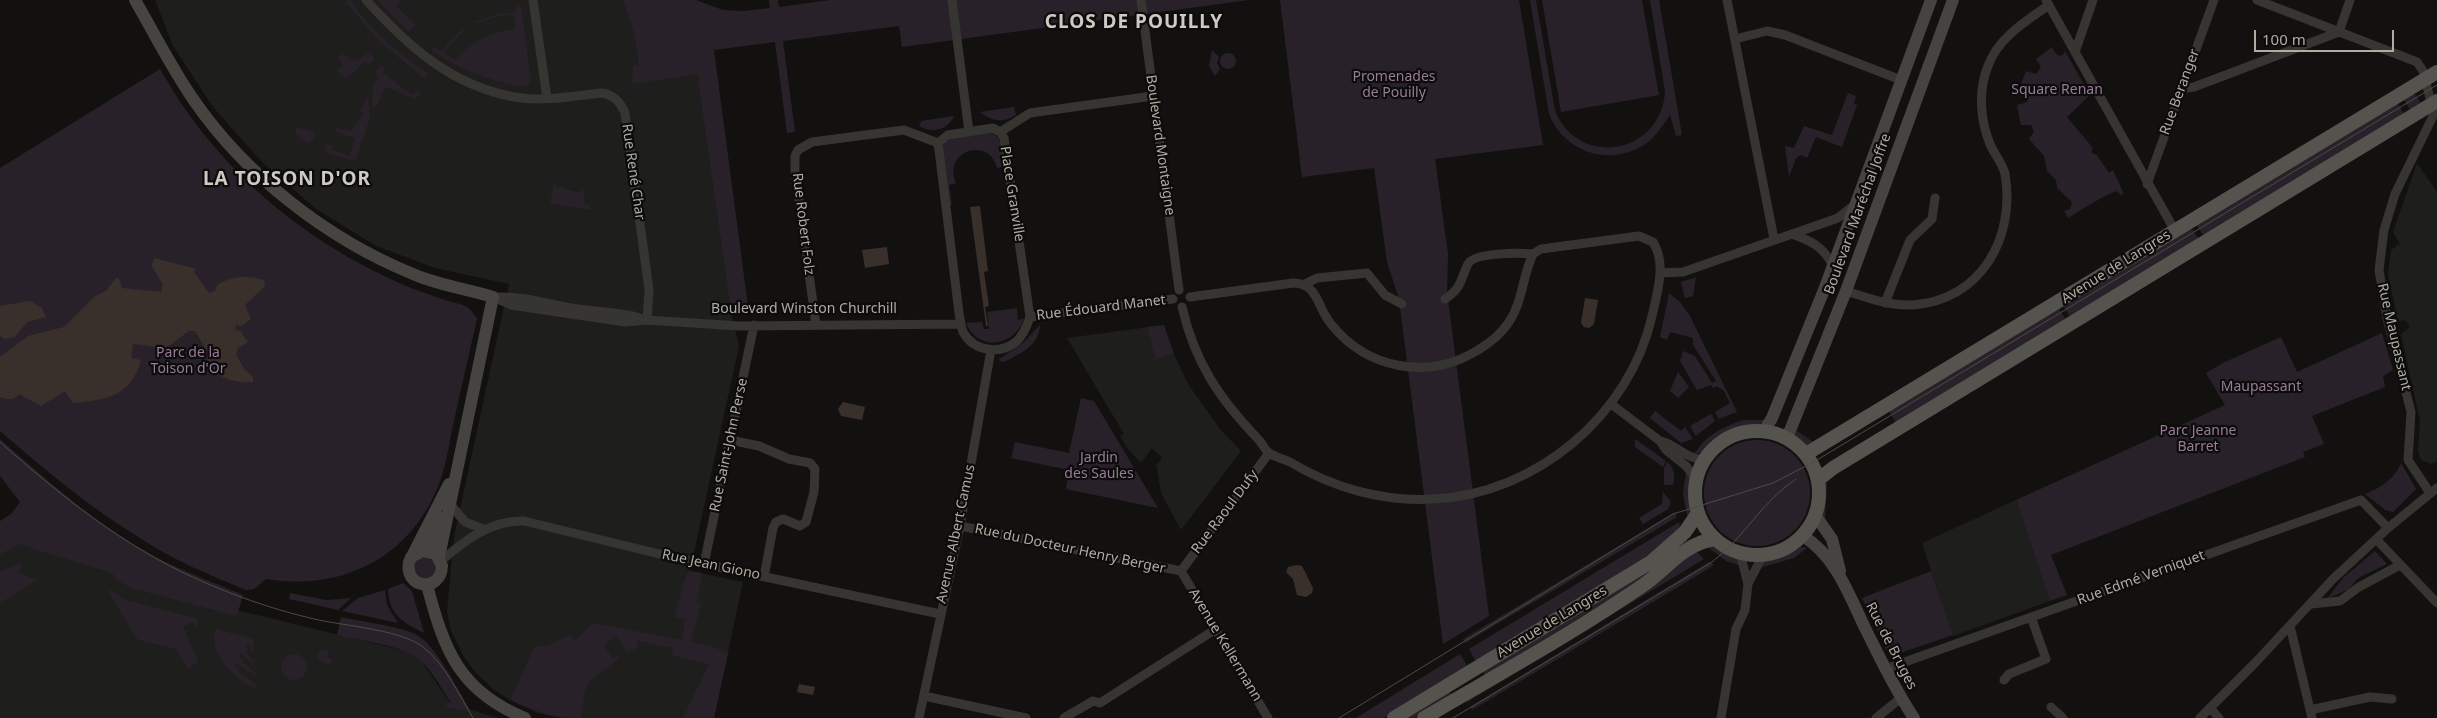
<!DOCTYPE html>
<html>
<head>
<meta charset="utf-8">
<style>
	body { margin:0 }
	#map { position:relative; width:2437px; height:718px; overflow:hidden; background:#121110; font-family:"Noto Sans",sans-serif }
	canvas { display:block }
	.scale { position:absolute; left:2254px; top:30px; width:140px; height:22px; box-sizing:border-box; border:2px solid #b1aba2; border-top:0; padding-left:6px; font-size:15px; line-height:18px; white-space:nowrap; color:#b1aba2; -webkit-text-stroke:4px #0c0c0b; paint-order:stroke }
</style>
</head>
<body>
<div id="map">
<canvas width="2437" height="718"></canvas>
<div class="scale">100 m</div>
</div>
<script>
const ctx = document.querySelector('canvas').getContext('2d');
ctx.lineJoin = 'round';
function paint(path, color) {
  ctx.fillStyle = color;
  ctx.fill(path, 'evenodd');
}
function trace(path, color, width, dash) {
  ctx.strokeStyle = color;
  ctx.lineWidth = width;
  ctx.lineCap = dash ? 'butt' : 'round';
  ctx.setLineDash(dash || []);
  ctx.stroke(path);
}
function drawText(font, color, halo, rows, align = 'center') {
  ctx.font = font + ' "Noto Sans",sans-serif';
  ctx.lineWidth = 4.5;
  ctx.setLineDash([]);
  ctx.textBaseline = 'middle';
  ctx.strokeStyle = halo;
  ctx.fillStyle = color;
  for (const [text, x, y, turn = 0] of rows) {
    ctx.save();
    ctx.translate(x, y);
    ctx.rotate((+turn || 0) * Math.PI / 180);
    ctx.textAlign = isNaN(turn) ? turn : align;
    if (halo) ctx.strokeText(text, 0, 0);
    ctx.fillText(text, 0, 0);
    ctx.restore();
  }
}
paint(new Path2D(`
	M155,0H623L635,38L638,65L697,74L731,313L739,346L690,571L743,582L714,718H560L538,713L510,700L494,690L476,673L464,657L451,631L447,611L454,536L509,284L435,268L376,246L316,209L263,163L213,107L173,46Z
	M2417,163L2437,192V461L2431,464L2421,460L2418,451L2420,421L2401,334L2410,327L2405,320L2398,322L2388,275L2391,250L2400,244L2393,232Z
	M1164,325L1167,339L1188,384L1220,429L1241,451L1181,530L1161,493L1157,468L1155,467L1162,458L1152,448L1141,463L1128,449L1120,436L1124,434L1067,338Z
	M2016,500L2050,601L1953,636L1922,543Z
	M22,536L233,609L409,652L422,662L450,703L497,718H0V550Z`), '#1e1e1c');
paint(new Path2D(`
	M351,0C366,27 402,57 428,73L426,80L380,42L345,1Z
	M377,0H401L396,6L416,25L409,32Z
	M623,0H696L723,10L743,11L770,8L769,0H778L779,7L830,0H1249L902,47L899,26L783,41L795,132L787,133L775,42L714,50L749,314L731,313L697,74L632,84L633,66L638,65L635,38Z
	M1280,0H1519L1543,145L1435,159L1448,254L1447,292L1489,616L1443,644L1399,299L1387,262L1374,168L1302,177Z
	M1530,0H1536L1555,111C1579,169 1661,154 1665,92L1650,0H1659L1682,135L1676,136L1670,115C1663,125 1658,134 1648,142C1613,168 1565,154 1549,114Z
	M1542,0H1642L1659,95L1561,112Z
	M517,5H521L531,81L525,87C487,80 463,72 431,49L434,47L441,52L456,35L469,25L443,53L455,60C475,39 485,35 514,29L515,15L499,16L476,23L475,21L499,14L515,13Z
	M2052,47L2057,55L2062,56L2065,51L2090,95L2067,117L2092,147V153L2097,155L2109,173L2113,170L2124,194L2121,195L2117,191C2106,194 2081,210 2068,218L2064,211L2070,209L2072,202L2057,188L2056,180L2047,171L2044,156L2029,139L2034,132L2031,125H2021L2017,105L2027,102V94L2019,90L2026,71L2036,74L2041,67L2036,59Z
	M1212,50L1219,57L1217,63L1220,69L1215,76L1209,66Z
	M369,52L375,59L369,65L365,62L346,79L336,70L343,67L339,57L343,53L353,61H357Z
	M1220 61a8 8 0 1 1 16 0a8 8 0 1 1-16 0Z
	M382,65L386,68L382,72L412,95L416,90L421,93L416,99L385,87L377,106H373L372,86L379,78L375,72Z
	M160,69C211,160 289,230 382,275C402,285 424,293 445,300C452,303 461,303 467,307C471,309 474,315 477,318C469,355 460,393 452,430C448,450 445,471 437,489C407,560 340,591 266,579L254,589L246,590C210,575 173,560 140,538C89,507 45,470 0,431V168Z
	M1848,93L1856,96L1854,103L1857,105L1842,147L1816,137L1807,158L1801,155L1796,158L1789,177L1785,146L1794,148L1804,126L1832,135Z
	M2414,93L2421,103L2412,113L2403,98Z
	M368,95L370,118L355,161L327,153L325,144L332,145L333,150L349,156L355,139L335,131L336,128L351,131L363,114L360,110Z
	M2397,102L2406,117L2205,238L2195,223Z
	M1014,107L1016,115C1003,123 993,122 980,112Z
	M954,116C948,130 932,134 919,126L921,121Z
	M296,127L316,133L313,140L307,144L295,133Z
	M991,133C1004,138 1003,155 1005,166L997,168C990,136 942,150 956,183L949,185L952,205H948L942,147C950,133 977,135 991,133Z
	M555,180L556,186L580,193L583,186L585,204L590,205L591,210L550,203Z
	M2190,226L2200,241L2072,320L2062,304Z
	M1696,277L1693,296L1685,298L1681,282Z
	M1669,293L1680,302L1690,316L1737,412L1719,419L1715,412L1730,403L1724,391L1717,386L1713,388L1711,385L1697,390L1680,361L1683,351L1695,356L1712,383L1716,381L1693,345V338L1670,332L1667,340L1660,337Z
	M2058,307L2067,322L1897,425L1888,409Z
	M1017,308L1018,320L1024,318C1016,346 978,353 966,323L982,322L984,329H989L987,312Z
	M1040,325C1039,346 1020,354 1004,362L998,360L1023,343Z
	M1164,325L1174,354L1156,359L1147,327Z
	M2382,333L2393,370L2383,376L2385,387L2312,416L2324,444L2303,452L2305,457L2051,555L2067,595L2050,601L2016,500L2225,405L2206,373L2225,362L2281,337L2297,372Z
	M1678,372L1689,387L1678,398L1670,391Z
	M1081,398L1094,401L1158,508L1066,489L1069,470L1011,458L1015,442L1069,453Z
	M1655,411L1681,431L1685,427L1693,439L1681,443L1650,418Z
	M1711,414L1715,421L1696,436L1690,426Z
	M1744,420H1766C1753,430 1737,430 1722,438C1713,444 1707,454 1695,453C1706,435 1724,426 1744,420Z
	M1794,429L1813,442L1811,446C1800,444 1795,440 1794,429Z
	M0,439C52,485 106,533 169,564C194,575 219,585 243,595L237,616L131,588L117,580L112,573L18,544L0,555V521L11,514L20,502L0,476Z
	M1635,439L1666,461L1663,467L1635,447Z
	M1704 493a53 53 0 1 1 106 0a53 53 0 1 1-106 0Z
	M1667,462C1675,468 1675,476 1673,485H1664V468Z
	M2401,463L2416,489L2393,512L2385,510L2365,494C2380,488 2395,479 2401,463Z
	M1686,472C1696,482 1693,508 1688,519L1683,494Z
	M1824,483H1827L1825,521L1820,512Z
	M1663,492L1671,502L1668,509L1643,524L1639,518L1662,504Z
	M1675,512L1677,517L1465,643L1463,639Z
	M1679,522L1680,527L1670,543L1477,664L1469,649Z
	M1685,537L1690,545L1659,570L1485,675L1482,670Z
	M1710,544C1722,547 1736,555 1742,566L1726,561L1705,545Z
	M1801,547L1807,548L1794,558L1762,567L1765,559L1792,548Z
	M1694,549L1704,559L1467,702L1465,699Z
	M2375,551L2387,564L2358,578L2349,589L2327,599L2343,578Z
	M414 568a11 11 0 1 1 22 0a11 11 0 1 1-22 0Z
	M1709,562L1714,565L1703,572L1472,710L1470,707Z
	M22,563L19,573L37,580L0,603V571Z
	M690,571L702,573L697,602L701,603L691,642L711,646L728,653L714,718H683L709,664L672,655L673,648L636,640L638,647L627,653L616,635L604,646L613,659L618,656L619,659C586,683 587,677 581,718C554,718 534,711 510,700L535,646H547L570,634L575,641L593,623L682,640L685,619L675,617L684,581Z
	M1931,571L1953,635L1897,654L1887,651L1862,598Z
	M403,583L412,591L424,633C404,623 388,614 388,589Z
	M106,588L126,600L198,619V629L193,623L183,626L198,661L188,669L176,649L138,640Z
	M385,590L387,605L398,623L342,611L358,598Z
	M290,593L326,600L351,598L338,610L289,599Z
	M341,617C361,622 405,626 420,637C437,648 459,692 471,711L448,708L446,705L450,702C442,689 433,672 421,661C403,645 361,641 337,635Z
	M216,629L253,639L254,654L249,644L246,645L248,652L246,653L254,662L253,664L241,653L239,655L243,662L256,674V676L236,663L234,664L239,669L238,671L256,685L255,688C235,681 207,653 216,629Z
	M322,650H329L327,657L332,659L330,665L318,660V653Z
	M281 667a13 13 0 1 1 26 0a13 13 0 1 1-26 0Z
	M1460,654L1468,667L1384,718H1356Z
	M1449,691L1452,695L1414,718H1404Z`), '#292129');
paint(new Path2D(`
	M980,206L988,271L984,272L989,306L985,307L988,326H986L970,207Z
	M887,247L889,264L865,268L862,250Z
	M154,258L196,269L194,272L209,293L215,291L217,285C232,276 247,275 264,280L265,286L245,305L251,319L242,326L236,325L235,330L240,331L248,342L238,348L236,355L245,370L253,377V382C235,383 222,379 208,368L207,351L195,331H189L166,348L133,344L131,358L141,360C131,397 105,400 73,403L65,391L41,406L19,394C13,401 8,400 0,397V357L28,336L64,327L95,296L106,291L116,278H119L122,288L161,292L163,285L152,266Z
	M1585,298L1598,300L1594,324L1589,328L1584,327L1581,323Z
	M30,301L42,308L46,317L27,322L15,337L5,339L0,336V306Z
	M843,402L865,407L862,420L841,416L838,409Z
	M1297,565L1302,566L1313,588L1312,593L1306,597L1297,595L1293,579L1286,572L1288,567Z
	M799,684L815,687L813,695L797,692Z`), '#39302b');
trace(new Path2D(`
	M366,0C408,46 450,85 514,97C543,102 574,96 602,93C614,95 620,102 625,113L649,290L647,320
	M533,0L547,98
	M952,0L969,132
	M1141,0L1179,290
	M1727,0L1774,239
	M2046,0L2175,231
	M2257,0L2417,62L2423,71L2434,114L2395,194L2384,230L2379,270L2387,318L2411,412L2408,460L2430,493
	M2339,32L2350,0
	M1735,39L1767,31L1785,35L1901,80
	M2075,52L2093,0
	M2181,89L2194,87L2339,32
	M993,128L1000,132L1004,138L1030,317C1027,326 1024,334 1017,341C1001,355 974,352 963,332C961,326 960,319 959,313L939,150L938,143L948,135Z
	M1000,132L1030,113L1153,96
	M2147,184L2214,0
	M1792,234C1811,241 1823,246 1833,266
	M1660,273L1683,272L1838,218L1853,206
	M1305,284L1317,278L1367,273L1385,295L1402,304
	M1846,291C1868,298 1889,306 1912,305C1981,301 2016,237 2005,174C2003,164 1994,154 1990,144C1980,120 1978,90 1988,66C1998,38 2026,21 2049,5
	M493,297L511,305L625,322L647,320L740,326L961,324
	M497,297C524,296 551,305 578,309C599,312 619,312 640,318
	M1445,299C1462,288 1460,280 1468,264C1474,252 1520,253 1533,254
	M1885,303L1910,240L1932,219L1935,198
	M1182,307C1195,363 1219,398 1258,439C1262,443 1265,450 1269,453C1275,457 1284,459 1290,462C1333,488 1383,502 1434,499C1536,494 1630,415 1652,316C1657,293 1667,264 1653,242L1639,236L1541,249L1533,254C1522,277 1523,301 1509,322C1501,334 1490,343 1478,350C1428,381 1367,369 1331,324C1317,307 1318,283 1293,283L1190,297
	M1030,317L1173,299
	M816,325L795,171V156L798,150L812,142L904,130L938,143
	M1611,404L1660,441L1666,450L1686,466L1696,479
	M730,440L759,446L789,459L810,463L815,469L814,492L806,522L800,526L783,519L776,522L773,528L764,577
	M1660,441C1676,444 1686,460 1704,459
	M450,504L465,522L484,529
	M960,526L1181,571
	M2376,539L2437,603
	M441,561C465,540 491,520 524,521L676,558L940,614
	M704,564L754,325
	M1181,571L1268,718
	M1181,571L1269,453
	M1748,584L1763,555
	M2311,604L2340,601L2359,587L2400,565
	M2290,626L2312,718
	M1885,669L2361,500L2388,528
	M2004,680L2009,674L2046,659L2031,617
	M924,696L1026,718
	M2051,707L2063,718
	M2210,708L2219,718
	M2310,710L2370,697L2392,699
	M919,718L960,526L991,350
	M1064,718L1093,701L1100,703L1216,629
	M1721,718L1736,629L1745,610L1748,584L1740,553
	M1876,718L1901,698
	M2200,718L2256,662L2333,579L2388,528L2437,488`), '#363532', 9);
trace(new Path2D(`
	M135,0C154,33 171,67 193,99C245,175 327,239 413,274C438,285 467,289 493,297L439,557
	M1764,431L1772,418L1824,290L1931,0
	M1787,438L1846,291L1953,0
	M1815,515L1832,539L1840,571
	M1803,536C1836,556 1850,597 1866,630C1881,660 1895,690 1914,718
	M428,551L441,518
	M411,557L423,551L436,554L442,566C441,593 404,589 409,562L449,484
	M427,585C444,650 459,691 525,718`), '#464440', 12);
trace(new Path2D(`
	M1695 493a62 62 0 1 1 124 0a62 62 0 1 1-124 0Z
	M1806,454L2437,72
	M1819,479L1833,468L2437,101
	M1394,718L1651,562L1685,532L1698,513
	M1424,718C1497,675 1572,634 1642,586C1666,570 1683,544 1714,539`), '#55534e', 14);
trace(new Path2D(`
	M0,442C61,496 123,546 199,580C233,595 269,608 306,617C338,626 398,628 423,647C445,664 459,695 473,718
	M1339,718L1673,514L1773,483L1812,463L2437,85
	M1453,718L1712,562C1744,538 1762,501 1796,479`), '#4d4b47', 1);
drawText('14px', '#9a7a9b', '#0c0c0b', [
	["Promenades",1394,77],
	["de Pouilly",1394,93],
	["Square Renan",2057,90],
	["Parc de la",188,353],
	["Toison d'Or",188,369],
	["Maupassant",2261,387],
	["Parc Jeanne",2198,431],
	["Barret",2198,447],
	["Jardin",1099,458],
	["des Saules",1099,474]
]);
drawText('14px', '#b1aba2', '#0c0c0b', [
	["Rue Beranger",2180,92,-70],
	["Boulevard Montaigne",1160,145,82],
	["Rue René Char",633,172,82],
	["Place Granville",1012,194,81],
	["Boulevard Maréchal Joffre",1858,214,-70],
	["Rue Robert Folz",803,224,83],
	["Avenue de Langres",2116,267,-32],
	["Rue Édouard Manet",1101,308,-7],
	["Boulevard Winston Churchill",804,309],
	["Rue Maupassant",2394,337,77],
	["Rue Saint-John Perse",729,445,-78],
	["Rue Raoul Dufy",1225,512,-53],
	["Avenue Albert Camus",956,534,-78],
	["Rue du Docteur Henry Berger",1070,549,12],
	["Rue Jean Giono",711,565,12],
	["Rue Edmé Verniquet",2141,578,-20],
	["Avenue de Langres",1552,622,-31],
	["Avenue Kellermann",1225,645,59],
	["Rue de Bruges",1891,646,63]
]);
ctx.letterSpacing = '1px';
drawText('bold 19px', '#cecac3', '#0c0c0b', [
	["CLOS DE POUILLY",1134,23],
	["LA TOISON D'OR",287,180]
]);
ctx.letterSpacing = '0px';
</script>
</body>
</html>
